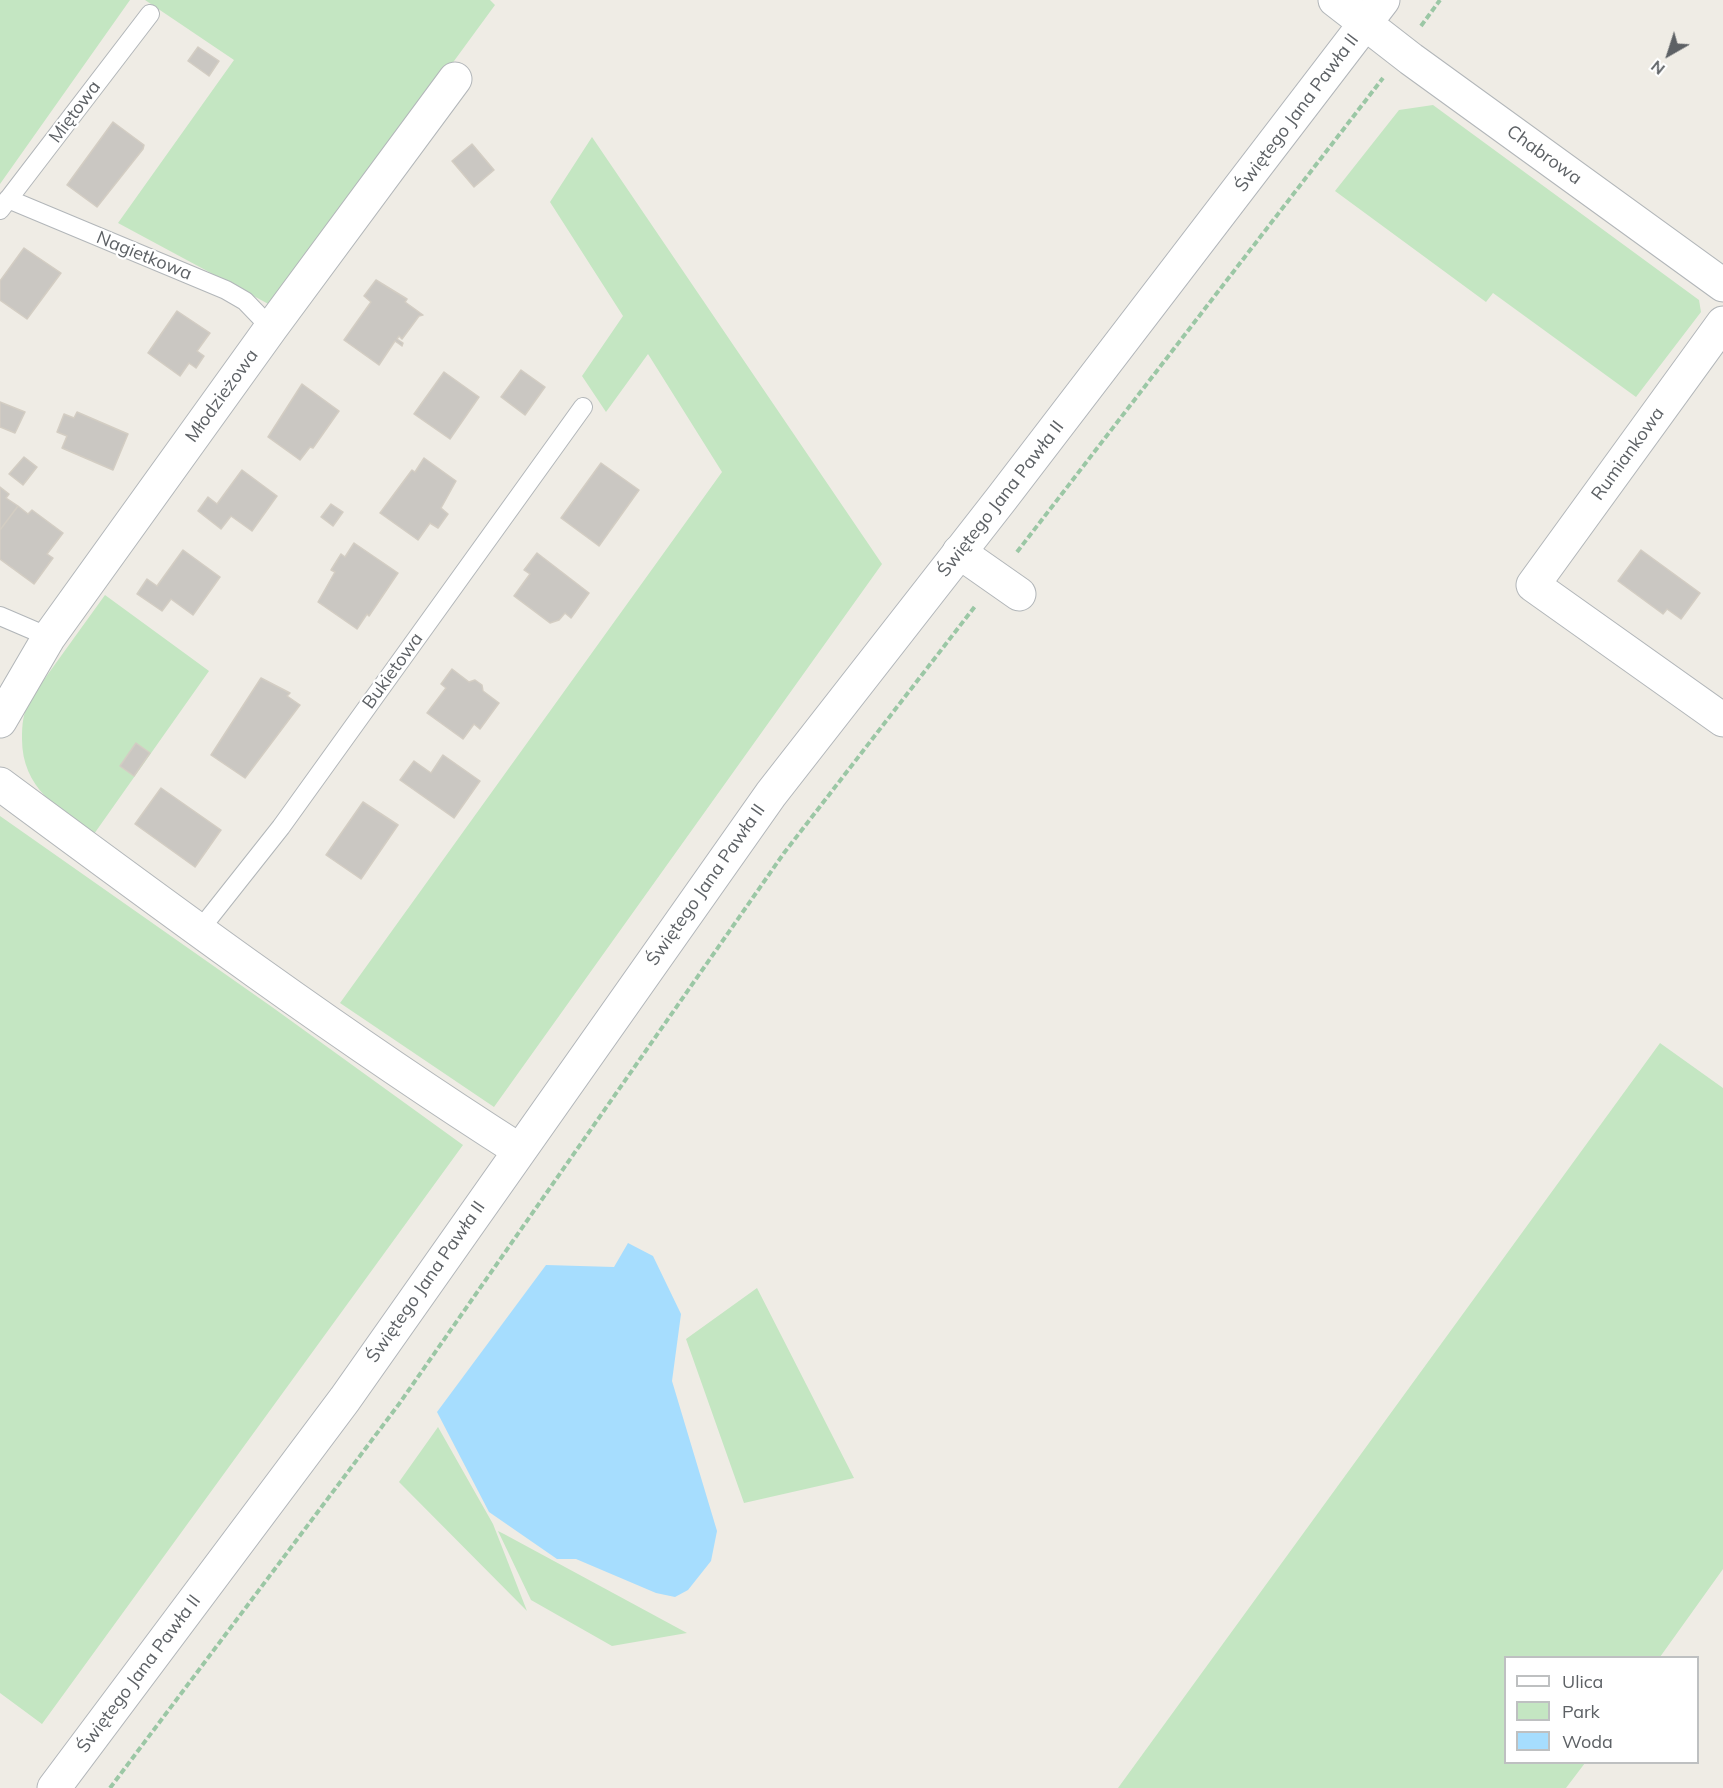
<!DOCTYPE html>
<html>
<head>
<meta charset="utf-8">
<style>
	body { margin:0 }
	#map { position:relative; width:1723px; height:1788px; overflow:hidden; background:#efece5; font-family:Mulish,sans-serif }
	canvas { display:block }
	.legend { position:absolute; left:1504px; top:1656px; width:195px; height:108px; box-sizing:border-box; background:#fff; border:2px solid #bec0c1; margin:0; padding:8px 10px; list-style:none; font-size:18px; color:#5d6165 }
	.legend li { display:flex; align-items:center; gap:12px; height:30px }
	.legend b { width:30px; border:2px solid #bec0c1 }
	.north { position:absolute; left:1639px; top:24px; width:60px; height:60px; -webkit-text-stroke:4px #fff; paint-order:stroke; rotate:219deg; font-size:16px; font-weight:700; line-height:24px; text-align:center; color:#5d6165 }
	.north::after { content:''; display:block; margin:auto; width:21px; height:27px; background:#5d6165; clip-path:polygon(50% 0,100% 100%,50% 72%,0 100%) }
</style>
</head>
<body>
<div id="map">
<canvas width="1723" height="1788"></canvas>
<ul class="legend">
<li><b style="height:8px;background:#fff"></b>Ulica</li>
<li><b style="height:16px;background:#c4e6c2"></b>Park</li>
<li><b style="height:16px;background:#a6ddfe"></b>Woda</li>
</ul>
<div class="north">N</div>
</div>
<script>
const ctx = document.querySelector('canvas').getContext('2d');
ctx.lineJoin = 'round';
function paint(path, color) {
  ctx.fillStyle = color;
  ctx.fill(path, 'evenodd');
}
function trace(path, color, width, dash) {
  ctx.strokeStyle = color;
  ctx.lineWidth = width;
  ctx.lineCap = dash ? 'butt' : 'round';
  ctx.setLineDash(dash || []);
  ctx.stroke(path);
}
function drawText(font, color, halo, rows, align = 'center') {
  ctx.font = font + ' Mulish,sans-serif';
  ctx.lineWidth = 4.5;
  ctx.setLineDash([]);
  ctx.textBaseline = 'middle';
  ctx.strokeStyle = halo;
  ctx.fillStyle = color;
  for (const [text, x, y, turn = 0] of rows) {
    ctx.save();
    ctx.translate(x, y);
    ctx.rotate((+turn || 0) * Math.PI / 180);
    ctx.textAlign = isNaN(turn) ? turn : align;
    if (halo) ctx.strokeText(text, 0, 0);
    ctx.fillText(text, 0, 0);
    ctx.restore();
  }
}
paint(new Path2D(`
	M0,0H130L0,184Z
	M145,0H490L495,5L274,307L118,223L234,60Z
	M1433,105L1699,300L1701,312L1636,397L1493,293L1486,302L1335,191L1399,110Z
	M592,137L882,564L494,1107L340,1003L722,472L648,354L606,412L582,376L623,316L550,202Z
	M105,595L209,671L94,834C58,809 22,788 22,739C22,724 23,713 30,699Z
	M0,816L272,1007L463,1145L42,1724L0,1693Z
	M1660,1043L1723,1088V1569L1660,1657L1506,1658V1762L1585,1763L1566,1788H1118Z
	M757,1288L854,1478L744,1503L686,1339Z
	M438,1427L493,1524L527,1611L399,1482Z
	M498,1531L504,1534L687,1633L612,1646L531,1600Z`), '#c4e6c2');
paint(new Path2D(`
	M628,1243L653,1256L681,1314L672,1381L717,1531L711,1561L688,1590L675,1597L656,1593L576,1559H557L489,1512L437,1412L546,1265L614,1267Z`), '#a6ddfe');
const building = new Path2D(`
	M198,47L219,61L209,76L188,61Z
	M113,122L144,145L143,149L97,207L67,185Z
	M472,144L494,170L474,187L452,161Z
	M24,248L61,273L27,319L0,300V281Z
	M376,280L407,299L405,302L423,315L419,316L402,339L399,336L397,339L403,343L402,346L395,341L379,365L344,340L371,302L364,296Z
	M177,311L210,333L197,351L204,356L196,368L189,363L180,376L148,353Z
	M521,370L545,387L525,415L501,397Z
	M444,372L479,397L450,439L414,414Z
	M302,384L339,411L313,448L310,447L300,460L268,437Z
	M0,402L25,412L15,433L0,427Z
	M77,412L128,434L113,470L62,448L67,436L57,432L64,414L74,418Z
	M24,457L37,467L23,485L9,474Z
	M424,458L456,481L441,508L448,514L438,528L430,523L418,540L380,513L412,470L415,472Z
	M601,463L639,490L599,546L561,518Z
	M242,470L277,496L252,531L231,516L221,529L198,511L208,497L217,504Z
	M0,487L9,494L6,498L18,506L0,530Z
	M331,504L343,512L333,526L321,517Z
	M18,506L28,514L32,510L63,533L47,554L53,558L34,584L0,559V530Z
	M354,543L398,573L369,616L367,614L357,629L318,602L335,572L331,570L341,554L345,557Z
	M183,550L220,577L193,615L171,599L162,611L137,594L147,579L157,586Z
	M1641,550L1700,593L1681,619L1667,609L1663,614L1618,581Z
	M537,553L589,593L571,618L565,613L559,620L550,623L514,596L530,574L524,570Z
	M452,669L469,682L475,680L482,685L483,691L499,703L480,729L474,724L463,739L427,713L446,688L441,684Z
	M261,678L290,693L287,696L300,705L245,778L211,755Z
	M136,743L150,753L134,776L120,766Z
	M443,755L480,781L454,818L400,780L414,761L431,773Z
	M161,788L221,830L195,867L135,824Z
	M363,802L398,825L361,879L326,855Z`);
paint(building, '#cac7c2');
trace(building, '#d3cdc3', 1.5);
const lane = new Path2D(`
	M8,199L226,290L245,301L271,328
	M0,210L150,14
	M0,616L49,637
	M198,932L281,827L583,407`);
const street = new Path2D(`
	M1335,0L1411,59L1723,285
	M1723,323L1533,585L1723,720
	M959,552L1019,594
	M0,721L49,637L271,328L455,79
	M0,784C170,910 340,1036 519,1150`);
const secondary = new Path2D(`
	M54,1788L345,1399L771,794L1002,498L1383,0`);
trace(lane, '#b2b6b9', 20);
trace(street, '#b2b6b9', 35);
trace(secondary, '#b1b5b9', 35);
trace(new Path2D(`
	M1421,26L1440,0
	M1017,552L1383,78
	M110,1788L399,1404L784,853L976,605`), '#9bc7a5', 4, [6, 3]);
trace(lane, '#fff', 18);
trace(street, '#fff', 33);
trace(secondary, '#fff', 33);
drawText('18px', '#5d6165', '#fff', [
	["Miętowa",75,112,-53],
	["Świętego Jana Pawła II",1297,113,-53],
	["Chabrowa",1544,155,36],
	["Nagietkowa",144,256,22],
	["Młodzieżowa",222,396,-54],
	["Rumiankowa",1628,454,-54],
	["Świętego Jana Pawła II",1001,499,-52],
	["Bukietowa",393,671,-54],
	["Świętego Jana Pawła II",706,885,-55],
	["Świętego Jana Pawła II",426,1282,-55],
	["Świętego Jana Pawła II",139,1674,-53]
]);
</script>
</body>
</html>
